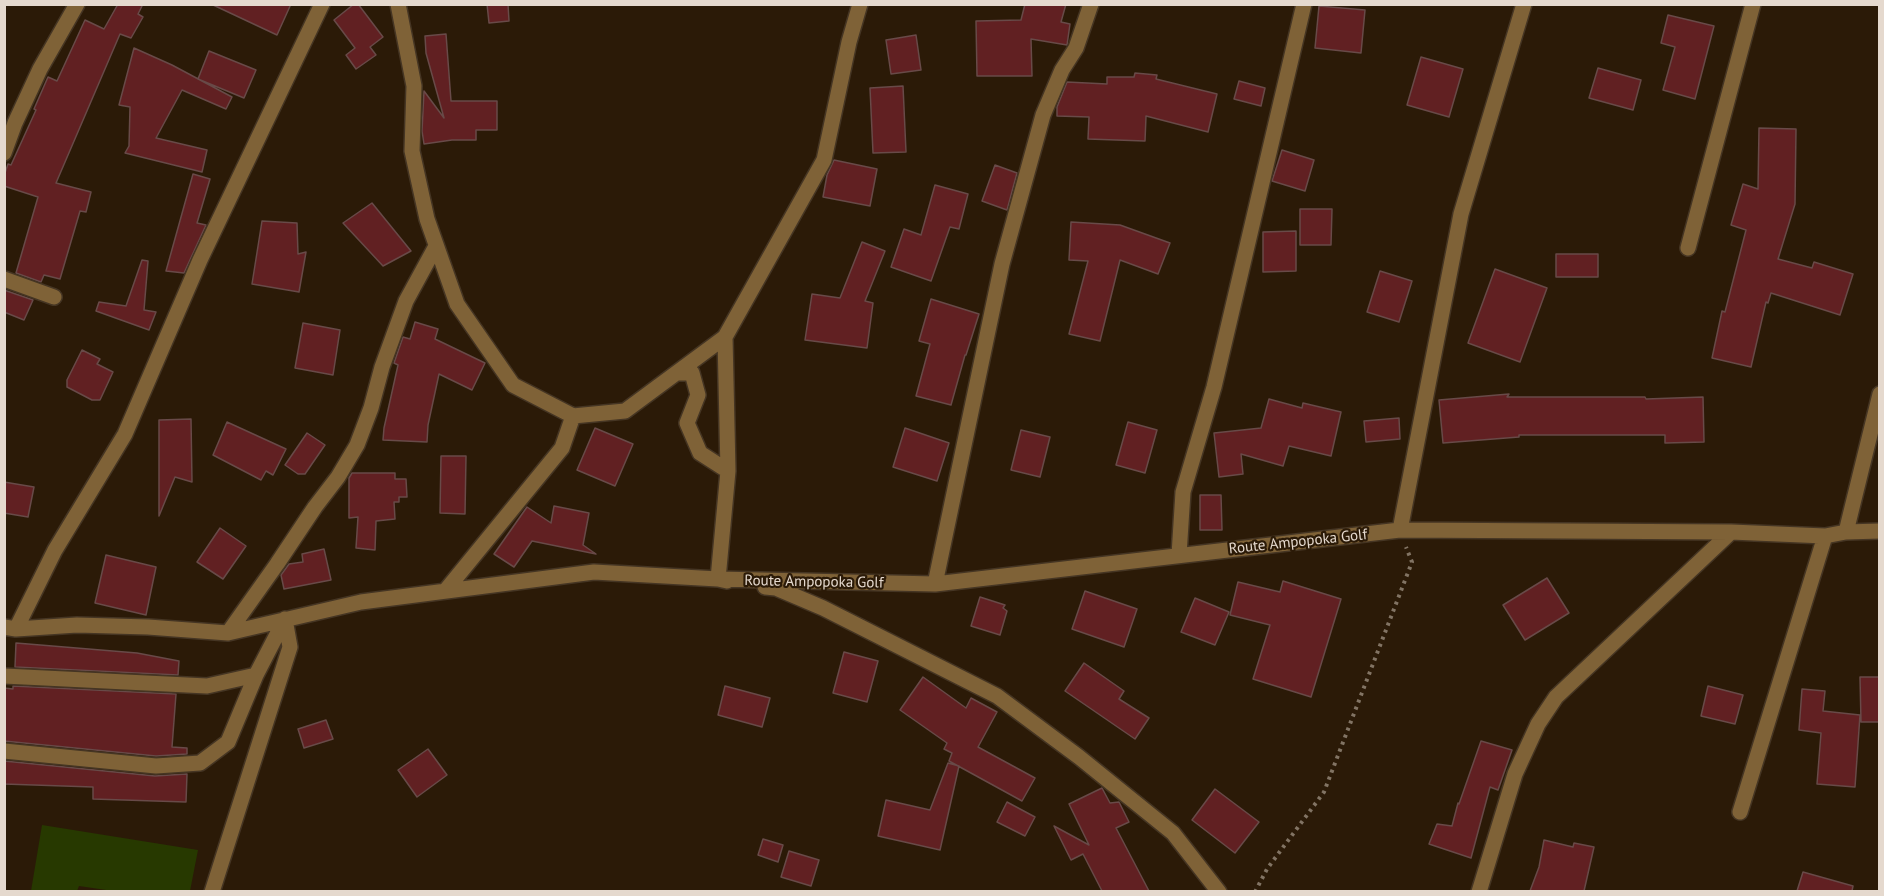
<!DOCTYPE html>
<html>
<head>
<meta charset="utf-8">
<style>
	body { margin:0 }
	#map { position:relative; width:1884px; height:896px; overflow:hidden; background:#2b1a07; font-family:"PT Sans",sans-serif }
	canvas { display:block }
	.frame { position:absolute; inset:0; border:6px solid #e5d9ce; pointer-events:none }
</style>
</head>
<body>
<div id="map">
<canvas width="1884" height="896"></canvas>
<div class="frame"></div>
</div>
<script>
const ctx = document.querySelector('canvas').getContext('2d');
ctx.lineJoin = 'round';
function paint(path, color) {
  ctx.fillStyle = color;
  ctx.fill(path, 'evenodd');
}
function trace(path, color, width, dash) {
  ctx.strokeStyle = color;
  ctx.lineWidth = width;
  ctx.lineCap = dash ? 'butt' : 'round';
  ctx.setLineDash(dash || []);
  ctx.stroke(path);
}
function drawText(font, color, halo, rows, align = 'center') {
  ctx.font = font + ' "PT Sans",sans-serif';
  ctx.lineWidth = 4.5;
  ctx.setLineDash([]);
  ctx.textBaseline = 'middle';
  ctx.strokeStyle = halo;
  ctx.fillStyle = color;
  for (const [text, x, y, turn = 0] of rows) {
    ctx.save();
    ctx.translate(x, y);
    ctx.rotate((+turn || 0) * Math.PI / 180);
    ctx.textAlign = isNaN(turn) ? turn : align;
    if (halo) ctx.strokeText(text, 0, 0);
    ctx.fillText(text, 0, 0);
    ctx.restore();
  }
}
paint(new Path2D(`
	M42,825L198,850L190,891H113L79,886L77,891H31Z`), '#273900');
const building = new Path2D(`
	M118,4H143L138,14L143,17L131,38L120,34L56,183L91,192L86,212L80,211L60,279L44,275L41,282L16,273L38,197L4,186V176L8,164L11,165L36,110L34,109L48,77L57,81L85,20L104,29Z
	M211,4H291L277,35Z
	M354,4H358L383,37L370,47L376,55L356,69L346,55L355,48L334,20Z
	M487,4H508L509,21L489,23Z
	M1025,4H1066L1061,22L1070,24L1067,45L1031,39L1032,76H977L976,21L1021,20Z
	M1319,6L1365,10L1361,53L1315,48Z
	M1668,15L1714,26L1695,99L1663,90L1675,47L1661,43Z
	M446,34L451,101H497V130H476V140H452L424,144L422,131L424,91L444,118L426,53L425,36Z
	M916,35L921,70L891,74L886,40Z
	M134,48L172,65L232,97L226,109L182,90L156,138L207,150L202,172L125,153L129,146L130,107L119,105Z
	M209,51L256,70L244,98L198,79Z
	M1421,57L1463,69L1449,117L1407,105Z
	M1598,68L1641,80L1633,110L1589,98Z
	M1135,73L1157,75L1156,79L1217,94L1208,132L1146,116L1145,141L1088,139L1089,117L1057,116V107L1067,82L1107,84V77H1134Z
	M1239,81L1265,88L1261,106L1234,99Z
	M903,86L906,152L873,153L870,88Z
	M1759,128L1796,129L1795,204L1778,259L1812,268L1814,262L1853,274L1840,315L1771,293L1768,303L1766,302L1751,367L1712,358L1722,311L1725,312L1746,230L1731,225L1743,184L1758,189Z
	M1282,150L1314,160L1305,191L1272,181Z
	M834,160L877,169L870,206L823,197L827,175Z
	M995,165L1017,173L1007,210L982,201Z
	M193,174L210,179L197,223L206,225L184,273L166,271Z
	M935,185L968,194L959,229L950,227L931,281L891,267L904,229L921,235Z
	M372,203L411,251L383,266L343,223Z
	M1300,209H1332L1331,245H1300Z
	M262,221L297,223L298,254L306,252L299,292L252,284Z
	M1071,222L1120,225L1170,243L1158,274L1120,260L1100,341L1069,334L1088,261L1069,260Z
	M1296,231V271L1263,272V232Z
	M862,242L885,251L865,301L873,303L867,348L805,340L812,294L840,298Z
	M1556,254H1598V277H1556Z
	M142,260L148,261L144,310L156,312L149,330L96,311L99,302L126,306Z
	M1495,269L1547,288L1520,362L1468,343Z
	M1380,271L1412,281L1399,322L1367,312Z
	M4,290L33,300L24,320L4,312Z
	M931,299L979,314L966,355H965L951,405L916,396L930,344L919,341Z
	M415,322L438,329L435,339L485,363L472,390L439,374L428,425L427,442L383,440L384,428L398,365L394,363L403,337L410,339Z
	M303,323L340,330L333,375L295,368Z
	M82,350L100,359L97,364L113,372L100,400H92L67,387V380Z
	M1509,394L1507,397H1645L1646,399L1703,397L1704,442L1665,443V435H1519V437L1443,443L1439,400Z
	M1269,399L1302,408L1303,403L1341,412L1331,456L1289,446L1283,466L1241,454L1243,474L1219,477L1214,433L1261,428Z
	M1399,418L1400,439L1366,442L1364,421Z
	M191,419L192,482L175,477L159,516V420Z
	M227,422L286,449L273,475L266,471L261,480L213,455Z
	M1128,422L1157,430L1145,473L1116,465Z
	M595,428L633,444L615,486L577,470Z
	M905,428L949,443L937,481L893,467Z
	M1021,430L1050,437L1040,477L1011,470Z
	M307,433L325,445L305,474H298L285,465Z
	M441,456H466L465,514L440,513Z
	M352,473H395V479H406L407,497H399V502H394L395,519L376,521L375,550L356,548L358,517L349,518V478Z
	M4,482L34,487L28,517L4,513Z
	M1200,495H1221L1222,530H1200Z
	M554,506L589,513L583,545L596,554L532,541L514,567L494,554L527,507L551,523Z
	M220,528L246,546L223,579L197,562Z
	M324,549L331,580L284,589L281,575L289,564L303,562L302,554Z
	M106,555L156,567L146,615L95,603Z
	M1547,578L1569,613L1525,640L1503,605Z
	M1283,581L1341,599L1311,697L1253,679L1270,625L1230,615L1238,582L1280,592Z
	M1085,591L1137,609L1124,647L1072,629Z
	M980,597L1005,605L1003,608L1007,611L1000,635L971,626Z
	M1195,598L1229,612L1215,645L1181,632Z
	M16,643L137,653L179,661L178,675L15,667Z
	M844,652L878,661L867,702L833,693Z
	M1084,663L1124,691L1119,699L1149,718L1135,739L1065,691Z
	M923,677L966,708L971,698L997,712L978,747L1035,778L1022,801L949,761L952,753L944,749L947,743L900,710Z
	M1860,677H1880V722H1861Z
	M13,686L176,694L172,747L187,748V754L156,756L4,741V688L13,689Z
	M725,686L770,698L762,727L718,715Z
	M1708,686L1743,695L1735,724L1701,716Z
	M1802,689L1825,691L1823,711L1860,715L1855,787L1817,784L1821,733L1799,730Z
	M326,720L333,739L304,748L298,729Z
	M1481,741L1512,750L1498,790L1490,787L1471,858L1429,844L1437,824L1452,826L1458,803L1459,804Z
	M428,749L447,775L417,797L398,770Z
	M4,761L155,776L187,774L186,802L93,799V787L4,784Z
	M948,763L959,766L940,850L878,836L886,800L930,810Z
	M1102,788L1110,803L1119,802L1129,822L1116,828L1149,891H1102L1083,854L1071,860L1054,826L1089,845L1069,804Z
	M1215,789L1259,822L1235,853L1192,820Z
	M1007,802L1035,817L1025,836L997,822Z
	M763,839L783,845L778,862L758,855Z
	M1544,840L1573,847L1574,843L1594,847L1584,891H1530L1539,867Z
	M789,851L819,860L811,886L781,877Z
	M1803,872L1853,886L1852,891H1797Z`);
paint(building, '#612022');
trace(building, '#684a48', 1.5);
const minor = new Path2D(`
	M398,4L414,86L412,151L427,219L457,304L513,385L573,416L625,411L725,337L824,160L849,42L860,4
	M4,153L15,123L40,69L77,4
	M1688,248L1753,4
	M4,279L54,297
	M725,337L728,471L718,579L727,581
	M677,373H692L698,395L687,423L700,453L728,471
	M1400,530L1461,214L1524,4
	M1846,532L1880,394
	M1179,555L1183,492L1214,387L1304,4
	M935,584L1002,264L1043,115L1062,70L1076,48L1091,4
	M765,587L776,588L823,608L997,696L1079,757L1173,833L1219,892
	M446,590L562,448L573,416
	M4,627L16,629L77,625L148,627L228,633L361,602L594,572L718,579L935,584L1400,530L1731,532L1825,536L1846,532L1880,531
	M16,629L55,550L125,434L200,260L322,4
	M228,633L277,564L315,507L338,477L357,445L371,408L382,367L406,301L436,246
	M4,676L207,686L256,675
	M4,751L156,766L200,763L228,742L256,675L285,619
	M1740,812L1825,536
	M212,892L290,647L285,619
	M1479,892L1515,774L1538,724L1556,697L1731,532`);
trace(minor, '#453523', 18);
trace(new Path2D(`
	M1255,892L1267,869L1324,792L1412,562L1406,547`), '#827464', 4, [3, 4.5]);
trace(minor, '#7f6237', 15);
drawText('15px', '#e5d9ce', '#2b1a07', [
	["Route Ampopoka Golf",1298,542,-6],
	["Route Ampopoka Golf",814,582,1]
]);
</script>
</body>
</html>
